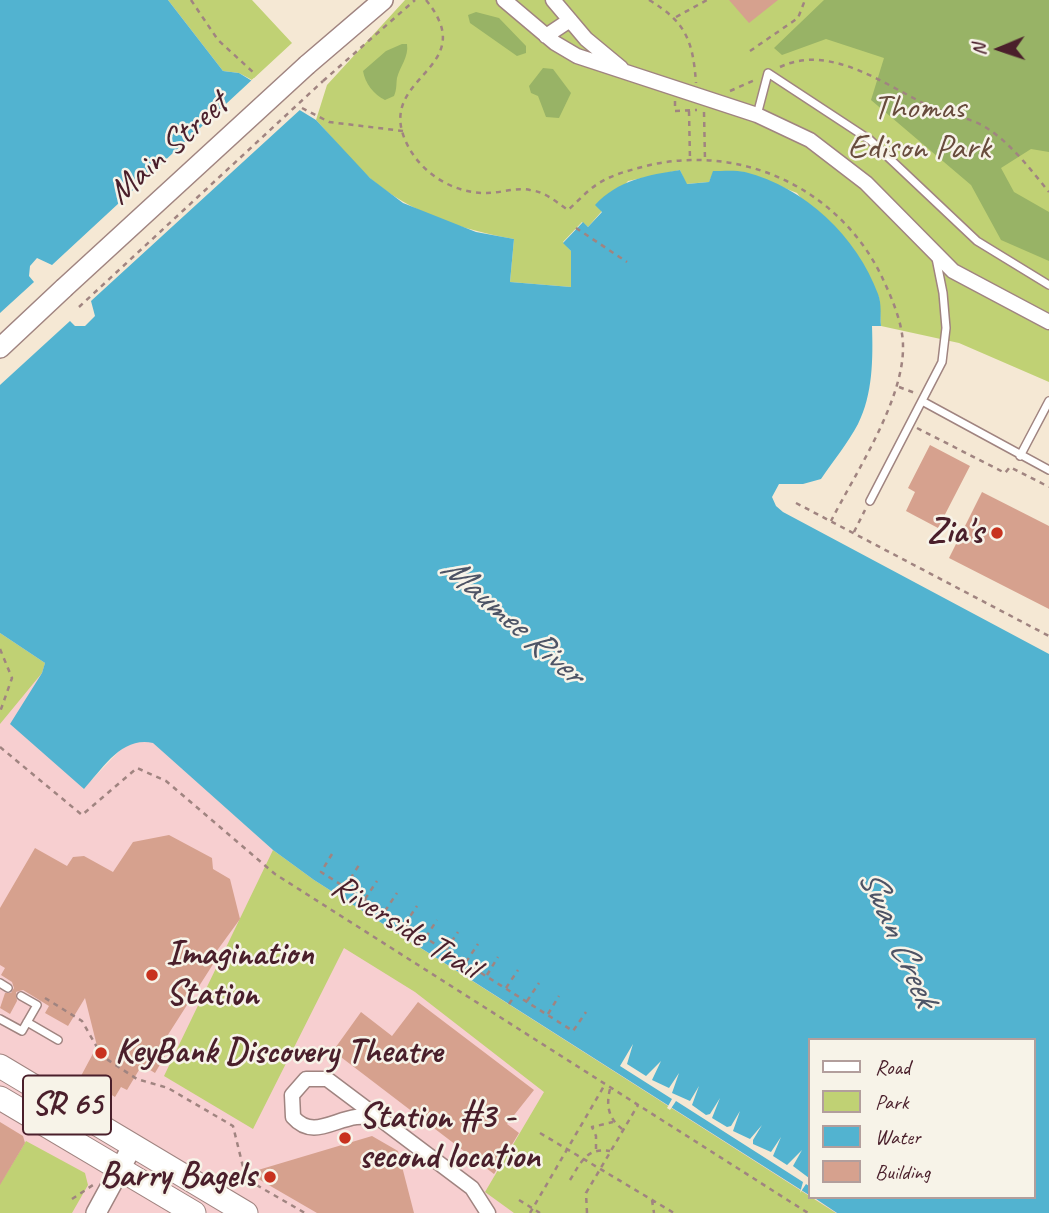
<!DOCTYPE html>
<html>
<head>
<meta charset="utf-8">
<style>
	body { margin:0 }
	#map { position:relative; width:1049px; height:1213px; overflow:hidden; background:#f5e8d4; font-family:Caveat,sans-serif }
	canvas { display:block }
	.legend { position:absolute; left:808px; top:1038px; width:228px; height:161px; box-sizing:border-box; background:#f7f3e8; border:2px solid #b29e9c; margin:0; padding:9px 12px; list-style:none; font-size:21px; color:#4a1f2b }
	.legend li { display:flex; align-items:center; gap:14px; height:35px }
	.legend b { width:35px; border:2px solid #b29e9c }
	.north { position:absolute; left:965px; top:14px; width:70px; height:70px; -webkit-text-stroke:5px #f7f3e8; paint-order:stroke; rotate:268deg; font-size:19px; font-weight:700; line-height:28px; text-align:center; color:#4a1f2b }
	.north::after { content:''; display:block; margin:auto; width:24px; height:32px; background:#4a1f2b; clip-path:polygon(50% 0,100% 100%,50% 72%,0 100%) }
</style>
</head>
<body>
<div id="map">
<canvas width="1049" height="1213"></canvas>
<ul class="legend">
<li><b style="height:9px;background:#fff"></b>Road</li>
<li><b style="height:19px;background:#c0d174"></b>Park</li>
<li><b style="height:19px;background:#52b3d0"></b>Water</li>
<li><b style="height:19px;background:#d6a18e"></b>Building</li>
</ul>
<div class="north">N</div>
</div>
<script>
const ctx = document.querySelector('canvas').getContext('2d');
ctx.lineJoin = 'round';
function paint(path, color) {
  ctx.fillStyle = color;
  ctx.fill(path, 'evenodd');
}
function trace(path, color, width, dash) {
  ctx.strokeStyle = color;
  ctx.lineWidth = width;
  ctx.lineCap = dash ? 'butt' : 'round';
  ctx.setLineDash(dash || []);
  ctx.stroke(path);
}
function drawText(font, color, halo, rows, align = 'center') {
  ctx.font = font + ' Caveat,sans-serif';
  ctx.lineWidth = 5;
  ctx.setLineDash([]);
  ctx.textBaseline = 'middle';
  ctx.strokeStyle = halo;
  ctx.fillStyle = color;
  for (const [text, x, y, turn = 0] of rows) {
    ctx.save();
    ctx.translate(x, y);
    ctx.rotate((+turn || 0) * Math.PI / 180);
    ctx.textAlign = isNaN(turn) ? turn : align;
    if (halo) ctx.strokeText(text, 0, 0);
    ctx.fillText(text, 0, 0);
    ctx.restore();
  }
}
paint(new Path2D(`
	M0,633L45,663L83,789L126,744L141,740L153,742L273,850L314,880L837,1213H0Z`), '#f7cfd0');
paint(new Path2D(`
	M168,0H252L292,43L252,80L239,73L223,71Z
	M405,0H1049V382L959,343L881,326L879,297L797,193L744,172L714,171L709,182L686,184L680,170L628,181L588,227L582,222L563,242L571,251V287L510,282L514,239C462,230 411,213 371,179C351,162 334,139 316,120L327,85Z
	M0,633L45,663L42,673L0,724Z
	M273,850L314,880L836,1213H514L485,1192L544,1092L415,992L344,948L253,1129L164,1076Z
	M26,1141L85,1173L88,1185L72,1213H0V1184Z`), '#c0d174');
paint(new Path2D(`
	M824,0H1049V152L1031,149L1001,168L1014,192L1049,212V261L1001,240L971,185L871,100L884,58L826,39L782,55L774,48Z
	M476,12L499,18L526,46V53L517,56L470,23L468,15Z
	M402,44H407C409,57 400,66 397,78C396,85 397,89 394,96L385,100C374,95 365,83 363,71L386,51Z
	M543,68L553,69L571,93L559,118L546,117L538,96L531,93L529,86Z`), '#98b366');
paint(new Path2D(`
	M0,0H168L223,71L239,73L316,120L370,178L403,203L476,232L514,239L510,282L571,287V251L563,243L583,222L588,227L602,212L595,205C618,180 648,175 680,170L687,184L709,182L713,171C723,171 736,170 745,172C805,187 857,237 878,294C882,304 880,316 881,326H872C873,359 873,394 858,424C848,443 833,461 821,479L803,484H779L772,497L776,506L783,512L1049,654V1213H837L813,1197H1033V1040H809V1195L314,880L273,850L153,743C122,736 103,768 84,789L10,724L42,673L45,663L0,633Z`), '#52b3d0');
paint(new Path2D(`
	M254,78L302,108L91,301L95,316L85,326H75L70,321L0,385V313L34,282L29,276L30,266L37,258L52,265Z
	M633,1044L627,1064L646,1076L661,1061L652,1080L669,1088L679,1073L672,1093L690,1101L699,1086L692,1105L706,1115L710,1114L720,1098L712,1118L727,1127L731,1126L740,1111L733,1131L750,1139L762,1125L753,1140V1144L771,1152L781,1137L773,1156L787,1165L802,1150L793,1166L809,1178V1186L806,1184L800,1193L803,1182L676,1101L670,1110L667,1108L672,1099L620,1066Z`), '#f5e8d4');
paint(new Path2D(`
	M729,0H778L749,23Z
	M930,445L970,466L938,528L906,511L915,492L908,488Z
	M982,492L1049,526V609L949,558Z
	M169,835L212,858L213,869L230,879L240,919L216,952L217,958L164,1041L171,1046L155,1073L142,1065L127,1090L121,1087L115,1097L81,1076L97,1046L85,998L68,1026L45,1013L49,1006L23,990L16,992L17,1001L10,1014L0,1008L5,993H11L14,988L12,982L1,975L5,968L0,965V908L35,848L67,866L73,857L84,856L113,872L133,842Z
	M418,1002L534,1090L507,1124L519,1133L494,1174L333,1051L361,1012L392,1036Z
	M0,1122L23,1136L25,1143L0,1185Z
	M372,1136L398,1151L414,1213H317L248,1173Z`), '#d6a18e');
const lane = new Path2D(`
	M757,115L768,73L870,140L977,241L1049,285
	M922,401L1049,470
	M1020,456L1049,401
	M870,501L942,362L946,328L943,293L936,258
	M0,983L8,988
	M0,1019L22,1031L37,1005L21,996
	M27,1022L58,1040`);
const street = new Path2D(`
	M504,0L555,43L577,56L757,115L810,140L866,183L953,271L1049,322
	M553,0L586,39L621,68
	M546,36L570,20
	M378,1118C371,1117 363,1116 356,1117C333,1120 312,1139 293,1117L292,1095L306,1079H327L472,1188L488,1213`);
const secondary = new Path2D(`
	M307,65L383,0
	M0,348L64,288
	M96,1213L133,1145`);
const primary = new Path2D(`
	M0,1066L246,1213
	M0,1098L194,1213`);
trace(lane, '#a08480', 10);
trace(street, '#a08480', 17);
trace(secondary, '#a08480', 22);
trace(primary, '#a08480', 25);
trace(new Path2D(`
	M191,0L218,40L254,73
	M426,0C483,70 375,75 406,142C420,173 454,194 487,193C501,193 517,187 530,190C545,192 555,201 568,210C577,202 586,192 596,185C612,174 631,170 650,165C744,144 839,190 881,275C891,296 903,323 903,346C904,400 856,472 831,521
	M649,0C686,22 693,41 696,83
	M676,17L707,0
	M750,51L798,18L805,0
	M780,67C830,43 885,85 929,106C947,115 969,117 985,127C1011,143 1030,169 1049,192
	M323,81L415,0
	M730,91L755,80
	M675,101V111L697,110
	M302,108L329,122L403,131
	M689,111L690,160
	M704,112L705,160
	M576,228L627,262
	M899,387L915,393
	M917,428L1005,473L1010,467L1049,487
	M796,503L1049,636
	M854,532L865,510
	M0,649L12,678L0,712
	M0,747L82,815L137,768L166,781L275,874L808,1213
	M332,854L321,872L573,1031L586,1012
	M345,887L359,865
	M365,899L377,881
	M364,911L370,902
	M385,911L397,893
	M405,924L417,906
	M426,937L437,920
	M446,950L458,932
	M466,962L478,944
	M487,975L498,957
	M506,988L518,970
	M45,998L82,1021L102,1056L137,1079L168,1088L233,1126L246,1179L305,1213
	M527,1001L539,983
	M509,1004L516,994
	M548,1014L559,996
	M610,1089C606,1105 608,1118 622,1129
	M540,1133L674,1213
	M596,1149V1136L592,1127L613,1122
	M570,1180C581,1162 587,1147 610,1151
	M72,1199L93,1185
	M519,1200L540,1213
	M652,1200L654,1213
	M530,1213L604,1086
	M587,1213L586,1193L638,1105`), '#a08480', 2.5, [5, 5]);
trace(lane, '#fff', 7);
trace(street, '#fff', 14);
trace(secondary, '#fff', 19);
trace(primary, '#fff', 23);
const secondaryBridge = new Path2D(`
	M64,288L307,65`);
trace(secondaryBridge, '#a08480', 22, []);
trace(new Path2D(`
	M79,307L323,81`), '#a08480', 2.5, [5, 5]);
trace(secondaryBridge, '#fff', 19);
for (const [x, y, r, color] of [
	[997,533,7,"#c8321e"],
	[152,975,7,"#c8321e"],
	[101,1053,7,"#c8321e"],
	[345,1138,7,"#c8321e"],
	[270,1177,7,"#c8321e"]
]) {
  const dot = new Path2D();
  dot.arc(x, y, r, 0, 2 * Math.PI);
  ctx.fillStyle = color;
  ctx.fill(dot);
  trace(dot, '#f7f3e8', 2.5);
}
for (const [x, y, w] of [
	[67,1105,88]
]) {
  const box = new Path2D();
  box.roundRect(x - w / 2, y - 29.5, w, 59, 5);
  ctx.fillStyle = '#f7f3e8';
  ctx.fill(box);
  trace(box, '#4a1f2b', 2);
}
drawText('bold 33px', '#4a1f2b', null, [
	["SR 65",67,1105]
]);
drawText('35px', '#684c3d', '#f7f3e8', [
	["Thomas",919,109],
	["Edison Park",919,149]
]);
drawText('35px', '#4a1f2b', '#f7f3e8', [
	["Main Street",169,149,-42],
	["Riverside Trail",405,928,32]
]);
drawText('bold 35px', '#4a1f2b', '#f7f3e8', [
	["Zia's",983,533,"right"],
	["Imagination",166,955],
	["Station",166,995],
	["KeyBank Discovery Theatre",115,1053],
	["Station #3 -",359,1118],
	["second location",359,1158],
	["Barry Bagels",256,1177,"right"]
], 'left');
drawText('italic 37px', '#4d5365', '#f7f3e8', [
	["Maumee River",512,621,41],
	["Swan Creek",897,938,66]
]);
</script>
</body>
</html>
